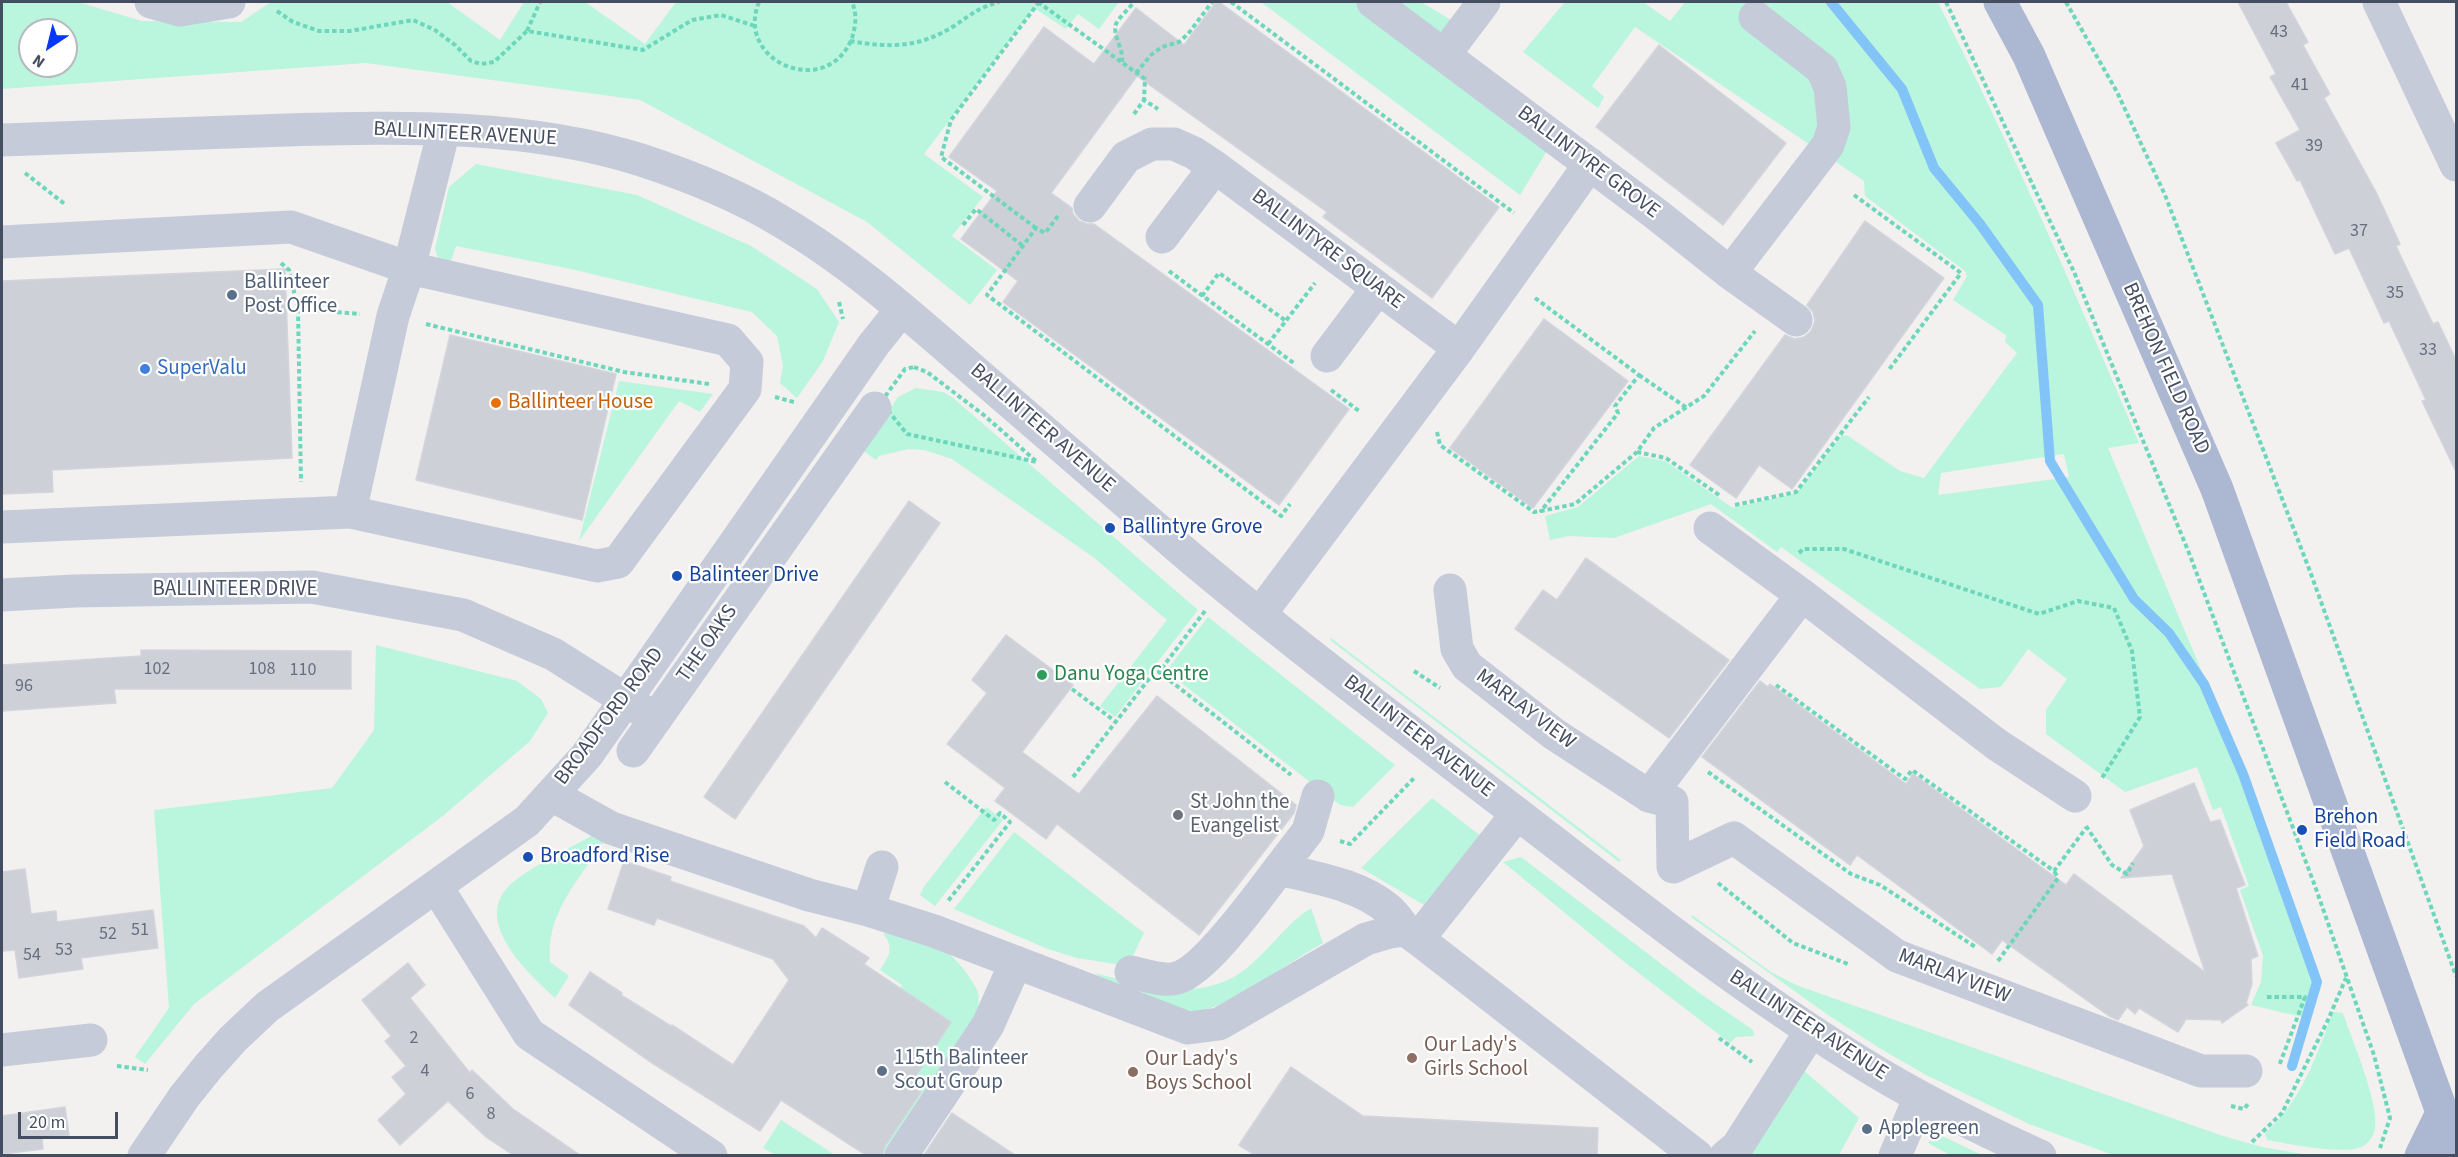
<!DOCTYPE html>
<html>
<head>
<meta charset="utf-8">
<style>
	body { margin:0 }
	#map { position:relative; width:2458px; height:1157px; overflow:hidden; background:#f3f0f0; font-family:"Source Sans 3",sans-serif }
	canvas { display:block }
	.frame { position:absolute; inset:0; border:3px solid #454d60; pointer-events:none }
	.north { position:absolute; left:18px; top:18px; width:60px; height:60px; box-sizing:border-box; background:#fff; border:2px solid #b5b8bf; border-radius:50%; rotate:215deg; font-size:16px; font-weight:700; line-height:24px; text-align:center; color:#454d60 }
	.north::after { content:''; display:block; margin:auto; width:21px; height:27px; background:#0337f9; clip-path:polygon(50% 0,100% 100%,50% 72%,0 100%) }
	.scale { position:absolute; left:18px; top:1112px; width:100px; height:27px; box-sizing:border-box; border:3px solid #454d60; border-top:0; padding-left:8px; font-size:18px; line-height:21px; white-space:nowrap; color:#454d60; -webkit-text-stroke:4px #fff; paint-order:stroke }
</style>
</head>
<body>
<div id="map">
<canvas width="2458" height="1157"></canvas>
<div class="frame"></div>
<div class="north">N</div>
<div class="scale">20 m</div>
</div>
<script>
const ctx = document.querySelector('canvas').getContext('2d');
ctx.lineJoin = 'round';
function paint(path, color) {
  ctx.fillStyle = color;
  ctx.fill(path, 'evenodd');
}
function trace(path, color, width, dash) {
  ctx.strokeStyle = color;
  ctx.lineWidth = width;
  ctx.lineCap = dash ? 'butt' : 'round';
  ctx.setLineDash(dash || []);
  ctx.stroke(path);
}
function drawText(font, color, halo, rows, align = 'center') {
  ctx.font = font + ' "Source Sans 3",sans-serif';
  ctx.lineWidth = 4.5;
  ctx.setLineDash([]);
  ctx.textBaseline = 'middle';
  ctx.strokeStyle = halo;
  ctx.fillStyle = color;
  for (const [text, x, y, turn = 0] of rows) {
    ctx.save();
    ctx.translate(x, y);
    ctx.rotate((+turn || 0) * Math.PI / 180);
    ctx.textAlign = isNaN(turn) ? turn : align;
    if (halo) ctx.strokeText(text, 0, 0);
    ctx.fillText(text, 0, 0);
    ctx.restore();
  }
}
paint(new Path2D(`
	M2,2H78L142,21L241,22L271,2H447L500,40L524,2H585L645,44L676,2H1119L1099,29L1078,14L1066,29L1034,8L924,154L983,197L952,236L997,270L970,305L867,222L640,100L366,63L2,89ZM30,30H66V66H30Z
	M1261,2H1421L1456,23L1433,58L1550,146L1520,195Z
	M1565,2H1643L1670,21L1685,2H1938C2011,147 2076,293 2139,443L2108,448L2239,760L2316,970L2302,1017L2251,1005L2261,982L2263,956L2240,890L2249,886L2221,807L2213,810L2197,767L2125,792L2046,734V710L2067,679L2028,649L2001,687L1980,689L1781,547L1777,552L1711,504L1614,538L1569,536L1550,540L1545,516L1578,507L1639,456L1665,461L1733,508L1797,493L1842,435L1848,436L1900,471L1924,478L2017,353L2005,342L2006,335L1953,300L1967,276L1965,271L1865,196L1864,181L1635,27L1592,86L1604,97L1598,108L1523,52ZM2064,454L2069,477L1938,495L1941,473Z
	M476,164L637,195L751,246L817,289L839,322L823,361L797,398L780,383L783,366L777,336L752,312L571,269L456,246L449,267L440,264L435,249L449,187Z
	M619,381L713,394L700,412L679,401L579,541Z
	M916,388L943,392L952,397L1198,610L1115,717L1100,706L1167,620L1093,557L952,459L924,450L908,449L879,456L876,460L862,450L898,397Z
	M1208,617L1395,765L1353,807L1340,805L1166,671Z
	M1331,638L1621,860L1619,862L1330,640Z
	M376,645L517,681L541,699L548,713L530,741L444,815L194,1004L145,1064L135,1057L169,1008L154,810L332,788L374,730Z
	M1432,798L1482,837L1424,905L1361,868Z
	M986,807L1003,820L935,906L920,895L923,888Z
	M1014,832L1144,933L1128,966L1077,958L1048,949L954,909Z
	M591,836L605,840C580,878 545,914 550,962L569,976L555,998C530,975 473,923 508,887C524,870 569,849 591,836Z
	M1521,857L1698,992L1753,1030L1754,1036L1736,1037L1730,1043L1627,964L1503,862Z
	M1311,908L1323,943C1295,958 1225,1010 1197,1011C1165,1012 1121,990 1094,973C1144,985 1203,1005 1248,967C1271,948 1286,924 1311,908Z
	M1692,915L1771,972L1796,985L2220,1135L2262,1147L2308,1155H2113L2029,1124L1926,1075L1881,1049L1828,1015L1691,917Z
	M886,930L946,951C957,960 971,977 977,990C980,998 978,1008 977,1015L885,1155L863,1156L949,1025L899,991L902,985L880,970C888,957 895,949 884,935Z
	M2333,1012L2343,1013C2352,1040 2379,1102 2375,1128C2374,1137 2367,1145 2359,1148C2339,1154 2288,1144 2267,1140L2265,1133C2301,1103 2317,1054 2333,1012Z
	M1796,1064L1859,1118L1839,1155L1748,1156Z
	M781,1120L835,1155H775L763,1148Z
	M1934,1134H1938L1982,1155H1950L1928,1143Z`), '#baf5de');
trace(new Path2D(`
	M1831,2L1902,89L1934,168L1980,224L2038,305L2050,461L2134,599L2169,633L2204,684L2243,774L2317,982L2292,1066`), '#82c4f7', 10);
const building = new Path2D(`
	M1216,2H1219L1499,207L1432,298L1323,217L1327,212L1137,76L1051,193L1072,208L1073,214L1079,221L1087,224H1094L1349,409L1279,505L1003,302L1018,281L961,239L997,191L949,157L1044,27L1094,64L1136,8L1184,45Z
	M2238,2H2286L2308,42L2303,45L2330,94L2324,98L2376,192L2400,244L2396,246L2433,324L2438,322L2457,362V474L2422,401L2426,400L2389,321L2384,323L2349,248L2335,254L2300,180L2297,181L2276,143L2300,130L2270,77L2276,74Z
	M1659,45L1786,143L1723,225L1596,127Z
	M1865,221L1944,278L1792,489L1759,465L1736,498L1690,465L1785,335L1795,339L1804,337L1811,331L1815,321L1813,312L1807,305Z
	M285,269L292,458L52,470L53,492L2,494V281Z
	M1544,319L1628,381L1533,508L1450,448Z
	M450,335L616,374L582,520L416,480Z
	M909,501L940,523L735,819L704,797Z
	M1586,558L1729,660L1669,738L1515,629L1543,590L1557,600Z
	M1006,635L1073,685L1022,752L1079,794L1157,696L1296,805L1294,813L1199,935L1057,824L1046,839L995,801L1005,788L947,744L987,693L972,680Z
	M141,650L351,651V689H114L116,703L2,711V665L141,656Z
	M1760,681L1768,687L1770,684L1906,784L1913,774L2066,885L2074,874L2205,972L2172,874L2121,878L2144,846L2130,810L2194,783L2210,822L2220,820L2245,885L2236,888L2258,956L2251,959L2252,984L2246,1003L2248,1005L2222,1023L2221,1020L2186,1019L2178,1032L2139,1008L2135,1014L2127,1007L2118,1020L2109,1016L2002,940L1992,954L1857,855L1850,865L1702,757Z
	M624,861L671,877L670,881L804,926L816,938L822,928L869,958L864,964L951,1022L910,1085L921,1092L885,1146L882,1155H866L781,1100L760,1131L649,1061L569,1005L590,972L622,993L621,995L671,1026L672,1025L733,1065L789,980L773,959L657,918L654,925L608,909Z
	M25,869L31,914L56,911L57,922L153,910L158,948L81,958L83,969L19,978L15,950L2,951V872Z
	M408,963L425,985L410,998L470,1073L472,1070L513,1109L580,1155H513L486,1137L448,1101L400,1145L378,1120L406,1094L392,1077L406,1066L385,1041L391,1036L362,1000Z
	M1291,1067L1363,1116L1598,1128L1597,1155H1255L1239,1145Z
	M65,1107L69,1135L42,1138L43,1149L2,1154V1116Z
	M952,1113L1015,1155H924Z`);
paint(building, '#ced0d8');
trace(building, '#d3d4dc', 1.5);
trace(new Path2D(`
	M759,2C734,63 828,100 852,38C856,25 857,14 852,2
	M1038,2L1145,79L1144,100
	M1231,2L1514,213
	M1946,2L2074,272L2189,553L2315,886L2374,1055L2390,1118L2380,1148
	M2066,2L2117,92L2165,195L2311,574L2456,976
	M277,11L293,22L319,31H350L413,20L435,30L455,45L471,61L481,64L494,62L527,31L643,50L692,20L721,15L755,26
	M527,31L540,2
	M850,41C890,48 919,48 954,26C972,14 978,8 999,2
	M1122,62C1124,49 1112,35 1116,24C1119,17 1129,9 1134,2
	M1136,73L1151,55L1162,47L1179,42L1188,34L1212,2
	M1134,114L1144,100L1158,109
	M25,173L66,205
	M1854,195L1961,273L1888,371
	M1058,216L1045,233L1036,228L987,295L1281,516L1290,504
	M963,225L976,209L1023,246
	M1036,228L941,157L951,120L1039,2
	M281,263L289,270L298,309L360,314
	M1169,271L1295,364
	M1202,296L1219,273L1286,321
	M1535,298L1639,375L1615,406L1618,413L1541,511L1575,504L1637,452
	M839,302L843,319
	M298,309L301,482
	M426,324L624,372L709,384
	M1268,344L1315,283
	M914,367L927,372L985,416L1037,462L907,434L881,402L905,369Z
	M1639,375L1687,408
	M1331,390L1359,411
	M775,397L794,402
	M1437,432L1440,445L1534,512L1541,511
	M1719,495L1666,458L1637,452L1654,428L1704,396L1755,331
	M1735,505L1796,492L1869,397
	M1799,553L1803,549H1844L2039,614L2078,601L2114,608L2132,651L2140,717L2102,778
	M1205,611L1159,672L1291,775
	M1414,671L1440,688
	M1776,685L1905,779L1912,770L2054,871L2086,828
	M1072,689L1116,722
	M1708,772L1851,874L1880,885L1977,948
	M1073,777L1152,675L1159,672
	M945,782L994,820L1000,813L1010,822L948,901
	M2086,826L2112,865L2127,874L2133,863
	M1340,841L1350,844L1415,777
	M1718,883L1793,943L1848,964
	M1998,961L2058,878L2054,871
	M2267,997H2305L2279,1066
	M1719,1038L1752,1062
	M117,1066L148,1070
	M2231,1106L2244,1109L2248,1104
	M2252,1142L2282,1113L2328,1020L2346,978`), '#6dd7bb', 4, [4.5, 3]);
trace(new Path2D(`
	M151,2L180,10L229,2
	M1373,2L1656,214L1730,273L1828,145L1834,127L1830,87L1822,69L1755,17
	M2379,2L2456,165
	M1444,55L1484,2
	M2,140C97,136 192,133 287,130C405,127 527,124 641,160C690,176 738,195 782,222C857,266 922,326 988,383C1054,440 1120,497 1186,554C1295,646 1410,731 1523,818C1633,903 1742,989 1860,1062C1918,1098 1978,1128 2040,1156
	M1090,206L1126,157L1152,144H1174L1194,153L1215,167L1459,348
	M1162,237L1215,167
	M2,242L291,227L409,268L728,340L747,362L745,389L618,562L597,566L350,512L2,527
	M1730,273L1796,320
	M1327,356L1378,288
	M350,512L393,316L409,268L444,130
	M1710,528L1802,595L1996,744L2075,796
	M1450,590L1457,649L1467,666L1554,734L1649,796L1672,802L1673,867L1734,838L1897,956L2201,1071H2246
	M2,595L74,591L312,587L463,615L553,654L656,719
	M1260,614L1459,348L1590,164
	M633,751L875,408
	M552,795L611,828L809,895L868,910L934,931L1188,1028L1219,1024L1366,939L1390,932L1406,930L1418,939
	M1649,796L1802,595
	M1517,814L1418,939L1697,1156
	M1279,869L1308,831L1318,796
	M436,886L529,1034L711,1156
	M868,910L882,867
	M1131,972C1144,975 1164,982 1177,978C1206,970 1259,895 1279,869C1315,878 1358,884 1388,909C1395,915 1400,923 1406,930
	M2,1050L91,1040
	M144,1156L184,1097L208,1067L233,1039L267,1007L527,821L587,755L874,344L902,309
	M901,1156L988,1025L1016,962
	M1726,1156L1737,1147L1811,1031
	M1895,1156L1920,1097`), '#c5cbd9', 33);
trace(new Path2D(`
	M2000,2L2029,56L2217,489L2456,1151
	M2421,1156L2443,1111`), '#acb7d2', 33);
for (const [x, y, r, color] of [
	[232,295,6,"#5c6f8a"],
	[145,369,6,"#3f7fe0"],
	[496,403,6,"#e8710a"],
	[1110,528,6,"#1a4fb4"],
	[677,576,6,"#1a4fb4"],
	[1042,675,6,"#2e9e5b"],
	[1178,815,6,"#6b7280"],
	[2302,830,6,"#1a4fb4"],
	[528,857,6,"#1a4fb4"],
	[1412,1058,6,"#8d6e63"],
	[882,1071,6,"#5c6f8a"],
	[1133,1072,6,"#8d6e63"],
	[1867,1129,6,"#5c6f8a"]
]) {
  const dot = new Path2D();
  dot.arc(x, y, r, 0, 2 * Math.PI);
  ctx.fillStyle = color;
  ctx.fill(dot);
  trace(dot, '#fff', 2);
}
drawText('18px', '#676e7e', null, [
	["43",2279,33],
	["41",2300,86],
	["39",2314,147],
	["37",2359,232],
	["35",2395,294],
	["33",2428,351],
	["102",157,670],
	["108",262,670],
	["110",303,671],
	["96",24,687],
	["51",140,931],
	["52",108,935],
	["53",64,951],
	["54",32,956],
	["2",414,1039],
	["4",425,1072],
	["6",470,1095],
	["8",491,1115]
]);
drawText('21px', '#454d60', '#fff', [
	["BALLINTEER AVENUE",465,135,3],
	["BALLINTYRE GROVE",1588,163,37],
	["BALLINTYRE SQUARE",1327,250,37],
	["BREHON FIELD ROAD",2165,369,66],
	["BALLINTEER AVENUE",1042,429,41],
	["BALLINTEER DRIVE",235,590],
	["THE OAKS",708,644,-55],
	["MARLAY VIEW",1525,710,37],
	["BROADFORD ROAD",610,717,-53],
	["BALLINTEER AVENUE",1418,737,38],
	["MARLAY VIEW",1954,977,21],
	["BALLINTEER AVENUE",1808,1026,33]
]);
drawText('21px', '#4e5e75', '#fff', [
	["Ballinteer",244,283],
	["Post Office",244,307],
	["115th Balinteer",894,1059],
	["Scout Group",894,1083],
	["Applegreen",1879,1129]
], 'left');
drawText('21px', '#366cbe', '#fff', [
	["SuperValu",157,369]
], 'left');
drawText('21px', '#c56008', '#fff', [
	["Ballinteer House",508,403]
], 'left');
drawText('21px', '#164399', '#fff', [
	["Ballintyre Grove",1122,528],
	["Balinteer Drive",689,576],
	["Brehon",2314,818],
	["Field Road",2314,842],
	["Broadford Rise",540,857]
], 'left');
drawText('21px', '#27864d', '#fff', [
	["Danu Yoga Centre",1054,675]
], 'left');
drawText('21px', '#5b616d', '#fff', [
	["St John the",1190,803],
	["Evangelist",1190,827]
], 'left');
drawText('21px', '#785e54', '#fff', [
	["Our Lady's",1424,1046],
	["Girls School",1424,1070],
	["Our Lady's",1145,1060],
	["Boys School",1145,1084]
], 'left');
</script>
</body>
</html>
